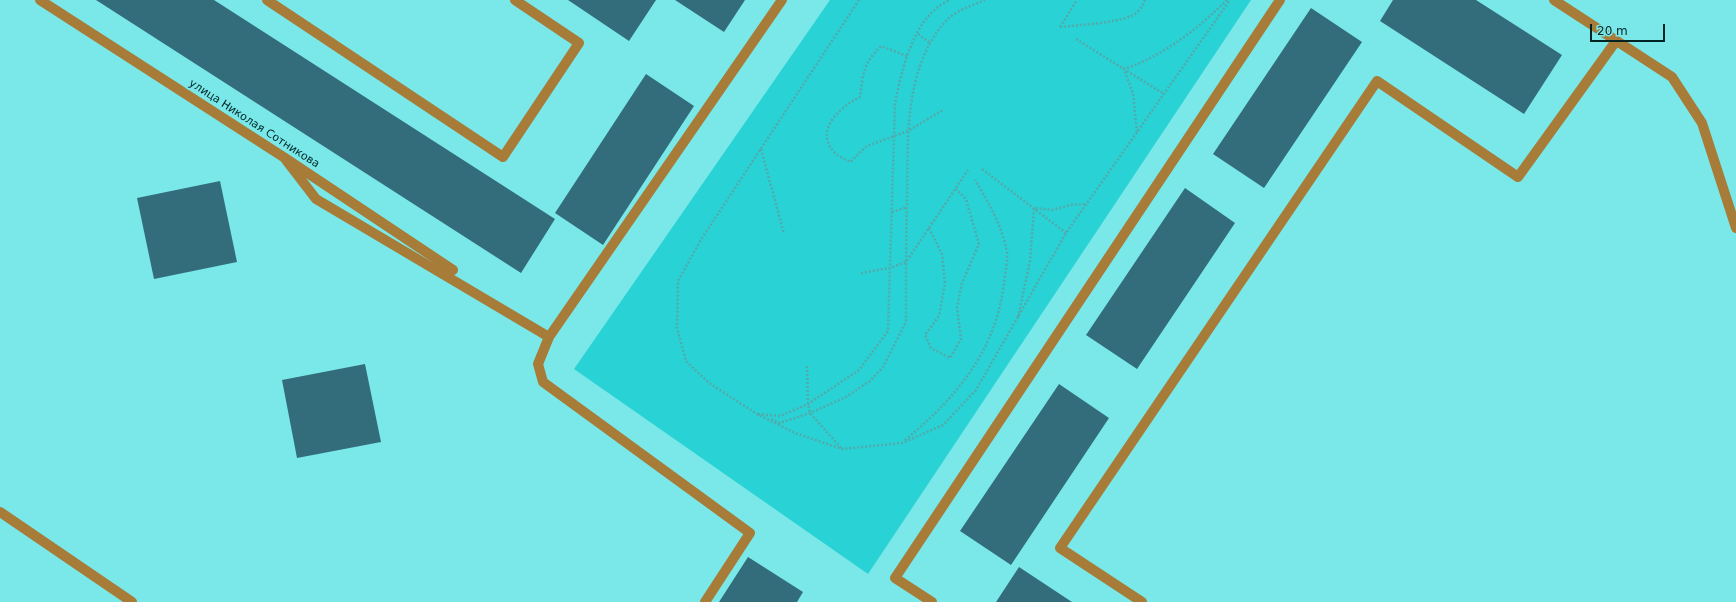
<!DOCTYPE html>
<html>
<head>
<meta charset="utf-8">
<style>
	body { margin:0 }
	#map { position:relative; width:1736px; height:602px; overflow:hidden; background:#7ae8e9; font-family:"DejaVu Sans",sans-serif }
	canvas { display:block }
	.scale { position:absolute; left:1590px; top:24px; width:75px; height:18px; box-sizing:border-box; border:2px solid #002424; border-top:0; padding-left:5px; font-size:12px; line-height:14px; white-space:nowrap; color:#002424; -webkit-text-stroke:3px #7ae8e9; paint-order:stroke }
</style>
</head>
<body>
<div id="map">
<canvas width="1736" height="602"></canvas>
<div class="scale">20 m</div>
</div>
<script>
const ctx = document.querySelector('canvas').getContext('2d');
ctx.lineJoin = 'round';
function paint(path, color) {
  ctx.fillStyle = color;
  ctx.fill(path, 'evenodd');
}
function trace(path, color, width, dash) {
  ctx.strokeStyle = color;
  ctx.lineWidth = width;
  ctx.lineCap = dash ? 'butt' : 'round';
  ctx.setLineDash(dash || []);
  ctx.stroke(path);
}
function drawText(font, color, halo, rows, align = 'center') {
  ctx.font = font + ' "DejaVu Sans",sans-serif';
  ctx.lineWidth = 4;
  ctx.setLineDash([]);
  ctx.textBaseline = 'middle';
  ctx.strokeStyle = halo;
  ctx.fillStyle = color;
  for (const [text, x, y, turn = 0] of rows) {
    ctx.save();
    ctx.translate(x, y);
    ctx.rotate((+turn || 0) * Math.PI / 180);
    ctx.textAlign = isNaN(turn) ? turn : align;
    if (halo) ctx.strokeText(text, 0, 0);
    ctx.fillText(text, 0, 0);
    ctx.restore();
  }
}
paint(new Path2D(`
	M830,0H1251L868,574L574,369Z`), '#29d2d4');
paint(new Path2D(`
	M96,0H214L555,219L521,273Z
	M568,0H656L629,41Z
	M675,0H745L724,32Z
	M1393,0H1476L1562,55L1524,114L1380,21Z
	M1311,8L1362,42L1264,188L1213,154Z
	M646,74L694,106L603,245L555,213Z
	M220,181L237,262L154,279L137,198Z
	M1185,188L1235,223L1137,369L1086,335Z
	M365,364L381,442L297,458L282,380Z
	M1059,384L1109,418L1011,565L960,531Z
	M748,557L803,592L797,602H719Z
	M1019,567L1072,602H996Z`), '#336d7b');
trace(new Path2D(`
	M859,0L702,238L678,281L677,328L686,361L709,383L757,414L795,433L842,449L902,443L943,425L976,390L1066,233L1230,0
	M1060,27C1077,25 1116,23 1131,16C1137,14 1143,6 1145,0
	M1060,27L1077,0
	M918,34L930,43
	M1076,39L1164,94
	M907,56L881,46C863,64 863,73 860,97C840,107 814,130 834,152C837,156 845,159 850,162L867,146L908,131L943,110
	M1137,132L1133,94L1124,69C1165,55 1196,30 1227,0
	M761,149L784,234
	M982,169L1066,233
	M892,212L907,207
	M929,228L942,254L945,283L939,316L925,335L931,348L950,358L961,339L957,308L962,283L979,244L966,199L956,189
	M861,273L890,268L906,262L968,170
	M1018,317L1030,261L1034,208L1052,210L1070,205L1087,204
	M807,366L808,404L810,413L841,448
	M758,414L780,416L808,404L859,370L888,331L895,103C902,69 914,15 950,0
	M771,419L780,423L810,413L846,397L870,381L883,367L906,322C906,282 906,241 907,201C908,142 903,68 946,21C956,10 971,6 985,0
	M905,440C956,398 996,351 1004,283C1005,273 1008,261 1007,252C1002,226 989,203 975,180`), '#53aaab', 2.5, [2, 2]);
trace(new Path2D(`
	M267,0L503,157L579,43L515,0
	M286,160L316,199L549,337
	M705,602L750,533L543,382L538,364L549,337L782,0
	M932,602L895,578L1280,0
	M1142,602L1060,548L1377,81L1518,177L1616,41`), '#a67c38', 10);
trace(new Path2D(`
	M40,0L285,158L453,270
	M1554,0L1672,77L1702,123L1736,228
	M0,512L132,602`), '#a67c38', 10);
drawText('11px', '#002424', '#7ae8e9', [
	["улица Николая Сотникова",254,124,33]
]);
</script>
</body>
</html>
